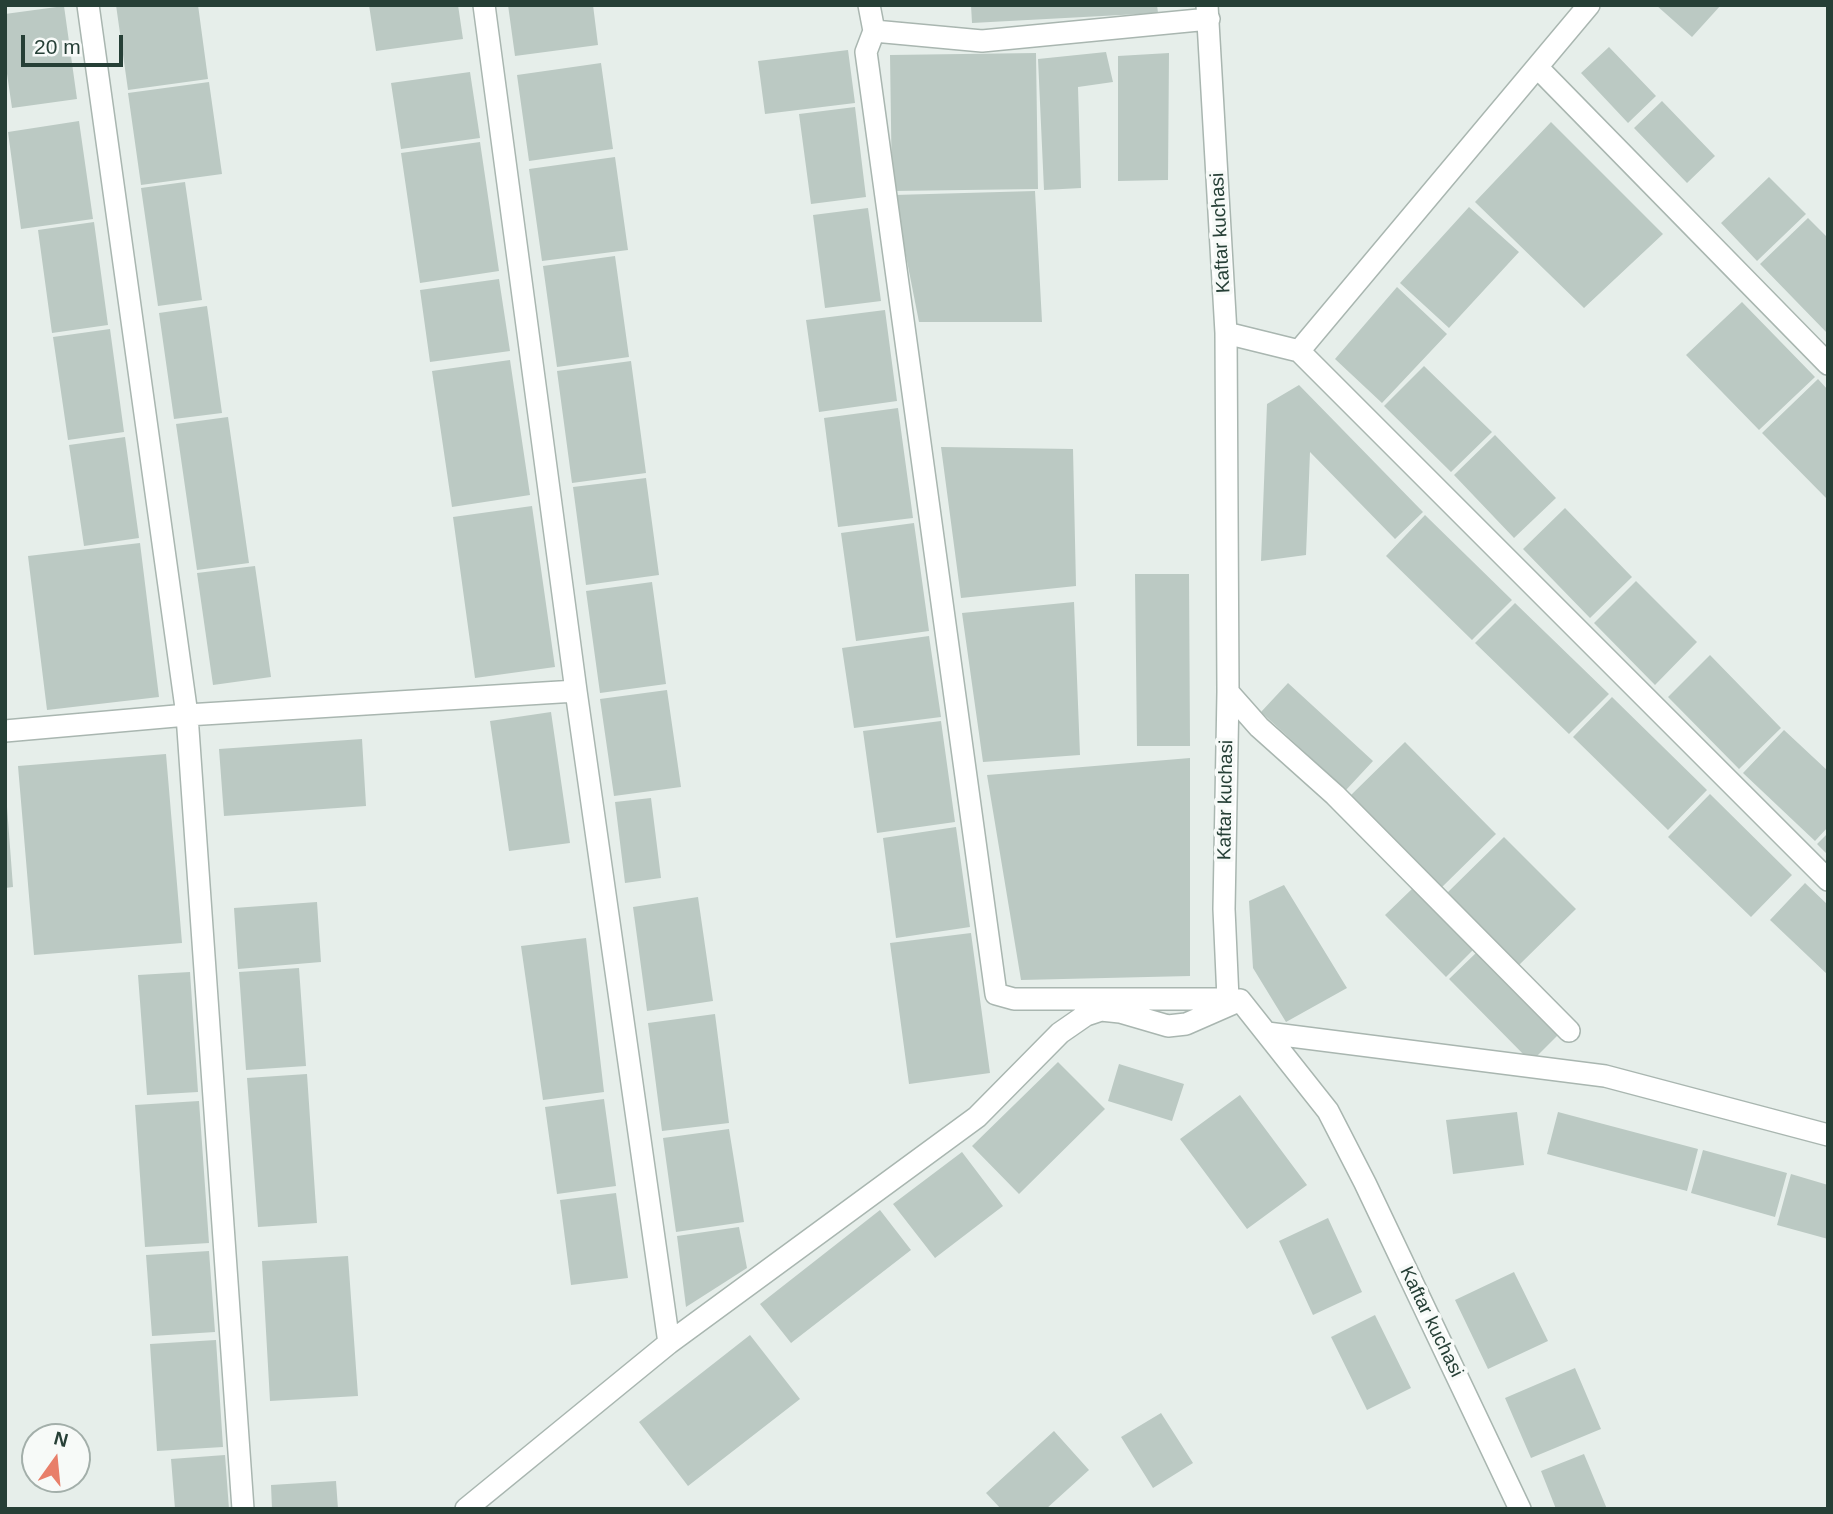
<!DOCTYPE html>
<html>
<head>
<meta charset="utf-8">
<style>
	body { margin:0 }
	#map { position:relative; width:1833px; height:1514px; overflow:hidden; background:#e6eeea; font-family:Arial,sans-serif }
	canvas { display:block }
	.frame { position:absolute; inset:0; border:7px solid #263f36; pointer-events:none }
	.north { position:absolute; left:21px; top:1423px; width:70px; height:70px; box-sizing:border-box; background:#f7faf8; border:2px solid #a3afaa; border-radius:50%; rotate:15deg; font-size:19px; font-weight:700; line-height:28px; text-align:center; color:#263f36 }
	.north::after { content:''; display:block; margin:auto; width:24px; height:32px; background:#e87f6a; clip-path:polygon(50% 0,100% 100%,50% 72%,0 100%) }
	.scale { position:absolute; left:21px; top:35px; width:102px; height:32px; box-sizing:border-box; border:4px solid #263f36; border-top:0; padding-left:9px; font-size:21px; line-height:24px; white-space:nowrap; color:#263f36; -webkit-text-stroke:5px #f7faf8; paint-order:stroke }
</style>
</head>
<body>
<div id="map">
<canvas width="1833" height="1514"></canvas>
<div class="frame"></div>
<div class="north">N</div>
<div class="scale">20 m</div>
</div>
<script>
const ctx = document.querySelector('canvas').getContext('2d');
ctx.lineJoin = 'round';
function paint(path, color) {
  ctx.fillStyle = color;
  ctx.fill(path, 'evenodd');
}
function trace(path, color, width, dash) {
  ctx.strokeStyle = color;
  ctx.lineWidth = width;
  ctx.lineCap = dash ? 'butt' : 'round';
  ctx.setLineDash(dash || []);
  ctx.stroke(path);
}
function drawText(font, color, halo, rows, align = 'center') {
  ctx.font = font + ' Arial,sans-serif';
  ctx.lineWidth = 7;
  ctx.setLineDash([]);
  ctx.textBaseline = 'middle';
  ctx.strokeStyle = halo;
  ctx.fillStyle = color;
  for (const [text, x, y, turn = 0] of rows) {
    ctx.save();
    ctx.translate(x, y);
    ctx.rotate((+turn || 0) * Math.PI / 180);
    ctx.textAlign = isNaN(turn) ? turn : align;
    if (halo) ctx.strokeText(text, 0, 0);
    ctx.fillText(text, 0, 0);
    ctx.restore();
  }
}
paint(new Path2D(`
	M116,5H198L208,79L128,90Z
	M369,5H458L463,39L376,51Z
	M508,5H593L598,45L515,56Z
	M971,5H1157L1158,13L972,23Z
	M1656,5H1721L1692,37Z
	M64,6L77,99L12,108L5,60V14Z
	M1609,47L1656,96L1628,123L1581,73Z
	M848,50L855,103L765,114L758,61Z
	M1106,52L1113,82L1078,87L1081,188L1044,190L1038,59Z
	M1036,53L1038,189L892,191L890,55Z
	M1169,53L1168,180L1118,181V56Z
	M601,63L613,149L529,161L517,75Z
	M470,72L480,138L401,149L391,83Z
	M209,82L222,174L141,185L128,93Z
	M1662,101L1715,156L1687,183L1634,128Z
	M855,107L866,197L811,204L799,114Z
	M79,121L93,219L21,229L8,132Z
	M1551,122L1663,234L1584,308L1475,202Z
	M480,142L499,271L420,283L401,153Z
	M615,157L628,250L542,261L529,169Z
	M1769,177L1806,214L1757,261L1721,223Z
	M185,182L202,300L158,306L141,188Z
	M1035,191L1042,322H919L894,195Z
	M1469,207L1519,252L1449,328L1400,283Z
	M868,208L881,301L825,308L813,215Z
	M1808,218L1828,238V334L1760,264Z
	M94,222L108,325L52,333L38,230Z
	M615,256L629,357L557,367L543,266Z
	M499,279L510,351L430,362L420,290Z
	M1397,287L1447,334L1382,403L1335,359Z
	M1742,302L1815,377L1759,430L1686,355Z
	M207,306L222,413L174,419L159,313Z
	M885,310L897,401L819,412L806,320Z
	M110,329L124,432L68,440L53,337Z
	M510,360L530,495L452,507L432,371Z
	M631,361L646,473L572,483L557,371Z
	M1424,366L1492,432L1451,472L1384,406Z
	M1818,379L1828,390V500L1762,433Z
	M1299,385L1423,512L1395,539L1310,452L1306,555L1261,561L1267,404Z
	M898,408L913,518L838,527L824,418Z
	M228,417L249,563L197,570L176,424Z
	M1495,435L1556,498L1514,538L1454,475Z
	M125,437L139,538L84,546L69,445Z
	M941,447L1073,449L1076,586L961,598Z
	M646,478L659,575L586,585L573,487Z
	M532,506L555,667L475,678L453,517Z
	M1565,508L1632,577L1590,618L1523,549Z
	M1425,515L1512,600L1472,640L1386,556Z
	M914,523L929,631L856,641L841,533Z
	M140,543L159,697L47,710L28,556Z
	M255,566L271,677L213,685L197,573Z
	M1135,574H1189L1190,746H1137Z
	M1636,581L1697,642L1655,685L1594,623Z
	M652,582L666,684L600,693L586,591Z
	M1074,602L1080,755L983,762L962,613Z
	M1515,603L1609,694L1569,734L1475,643Z
	M929,636L941,717L854,728L842,648Z
	M1710,655L1781,728L1739,769L1668,697Z
	M1288,683L1373,761L1346,790L1261,712Z
	M667,690L681,787L614,796L600,699Z
	M1612,697L1707,790L1668,830L1573,737Z
	M551,712L570,843L509,851L490,721Z
	M941,721L955,822L877,833L863,731Z
	M1784,730L1828,771V827L1815,841L1743,773Z
	M362,739L366,806L224,816L219,749Z
	M1405,742L1496,834L1441,888L1350,796Z
	M166,754L182,943L34,955L18,766Z
	M1190,758V976L1021,980L987,775Z
	M1710,794L1792,875L1751,917L1668,837Z
	M651,798L661,878L625,883L615,802Z
	M5,807H7L13,887L5,888Z
	M956,827L970,927L896,938L883,838Z
	M1828,833V855L1817,844Z
	M1504,837L1576,909L1518,966L1446,894Z
	M1805,883L1828,905V975L1770,920Z
	M1284,885L1347,988L1286,1022L1253,968L1249,901Z
	M1413,888L1474,949L1446,977L1385,915Z
	M698,897L713,1001L647,1011L633,907Z
	M317,902L321,962L238,969L234,908Z
	M971,933L990,1073L909,1084L890,943Z
	M586,938L604,1092L543,1100L521,946Z
	M1477,952L1558,1035L1531,1062L1449,979Z
	M299,968L306,1066L246,1070L239,972Z
	M190,972L198,1092L147,1095L138,975Z
	M715,1014L729,1123L662,1131L648,1023Z
	M1058,1062L1105,1109L1019,1194L972,1146Z
	M1119,1064L1184,1084L1172,1121L1108,1101Z
	M307,1074L317,1223L258,1227L247,1078Z
	M1240,1095L1307,1185L1247,1229L1180,1139Z
	M604,1099L616,1186L557,1194L545,1107Z
	M199,1101L209,1243L145,1247L135,1105Z
	M1517,1112L1524,1165L1453,1174L1446,1120Z
	M1558,1112L1698,1149L1687,1191L1547,1154Z
	M729,1129L744,1222L676,1232L663,1138Z
	M1703,1150L1787,1173L1775,1217L1691,1193Z
	M962,1152L1003,1206L935,1258L893,1204Z
	M1791,1174L1828,1185V1239L1777,1225Z
	M616,1193L628,1278L571,1285L560,1200Z
	M880,1210L911,1250L791,1343L760,1304Z
	M1328,1218L1362,1292L1313,1315L1279,1241Z
	M739,1227L747,1268L686,1307L677,1236Z
	M209,1251L215,1332L152,1336L146,1255Z
	M348,1256L358,1396L270,1401L262,1261Z
	M1514,1272L1548,1341L1488,1369L1455,1300Z
	M1375,1315L1411,1388L1367,1410L1331,1337Z
	M750,1335L800,1399L688,1486L639,1422Z
	M216,1340L223,1447L157,1451L150,1344Z
	M1575,1368L1601,1429L1531,1458L1505,1398Z
	M1161,1413L1193,1463L1153,1488L1121,1437Z
	M1054,1431L1089,1470L1046,1509H1001L986,1493Z
	M1584,1454L1607,1509H1556L1541,1471Z
	M225,1455L229,1509H175L171,1459Z
	M336,1481L338,1509H272L271,1485Z`), '#bbc9c3');
const minor = new Path2D(`
	M88,5L187,715L243,1509
	M484,5L576,691L669,1343
	M869,5L874,31
	M1207,5L1226,333L1228,692L1224,909L1228,999L1240,1000L1328,1111L1365,1183L1520,1509
	M1209,19L982,41L874,31L866,52L996,994L1014,999H1228
	M1538,68L1828,364
	M1226,333L1299,351L1828,880
	M1299,351L1589,5
	M1228,692L1259,727L1335,795L1569,1031
	M5,731L187,715L576,691
	M1267,1033L1605,1076L1828,1135
	M466,1509L669,1343L977,1117L1060,1033L1086,1015L1101,1010L1120,1012L1168,1026L1186,1024L1234,1003`);
trace(minor, '#a9b6b0', 24);
trace(minor, '#fff', 21);
drawText('19px', '#263f36', '#f7faf8', [
	["Kaftar kuchasi",1221,233,-93],
	["Kaftar kuchasi",1226,800,-89],
	["Kaftar kuchasi",1431,1322,64]
]);
</script>
</body>
</html>
